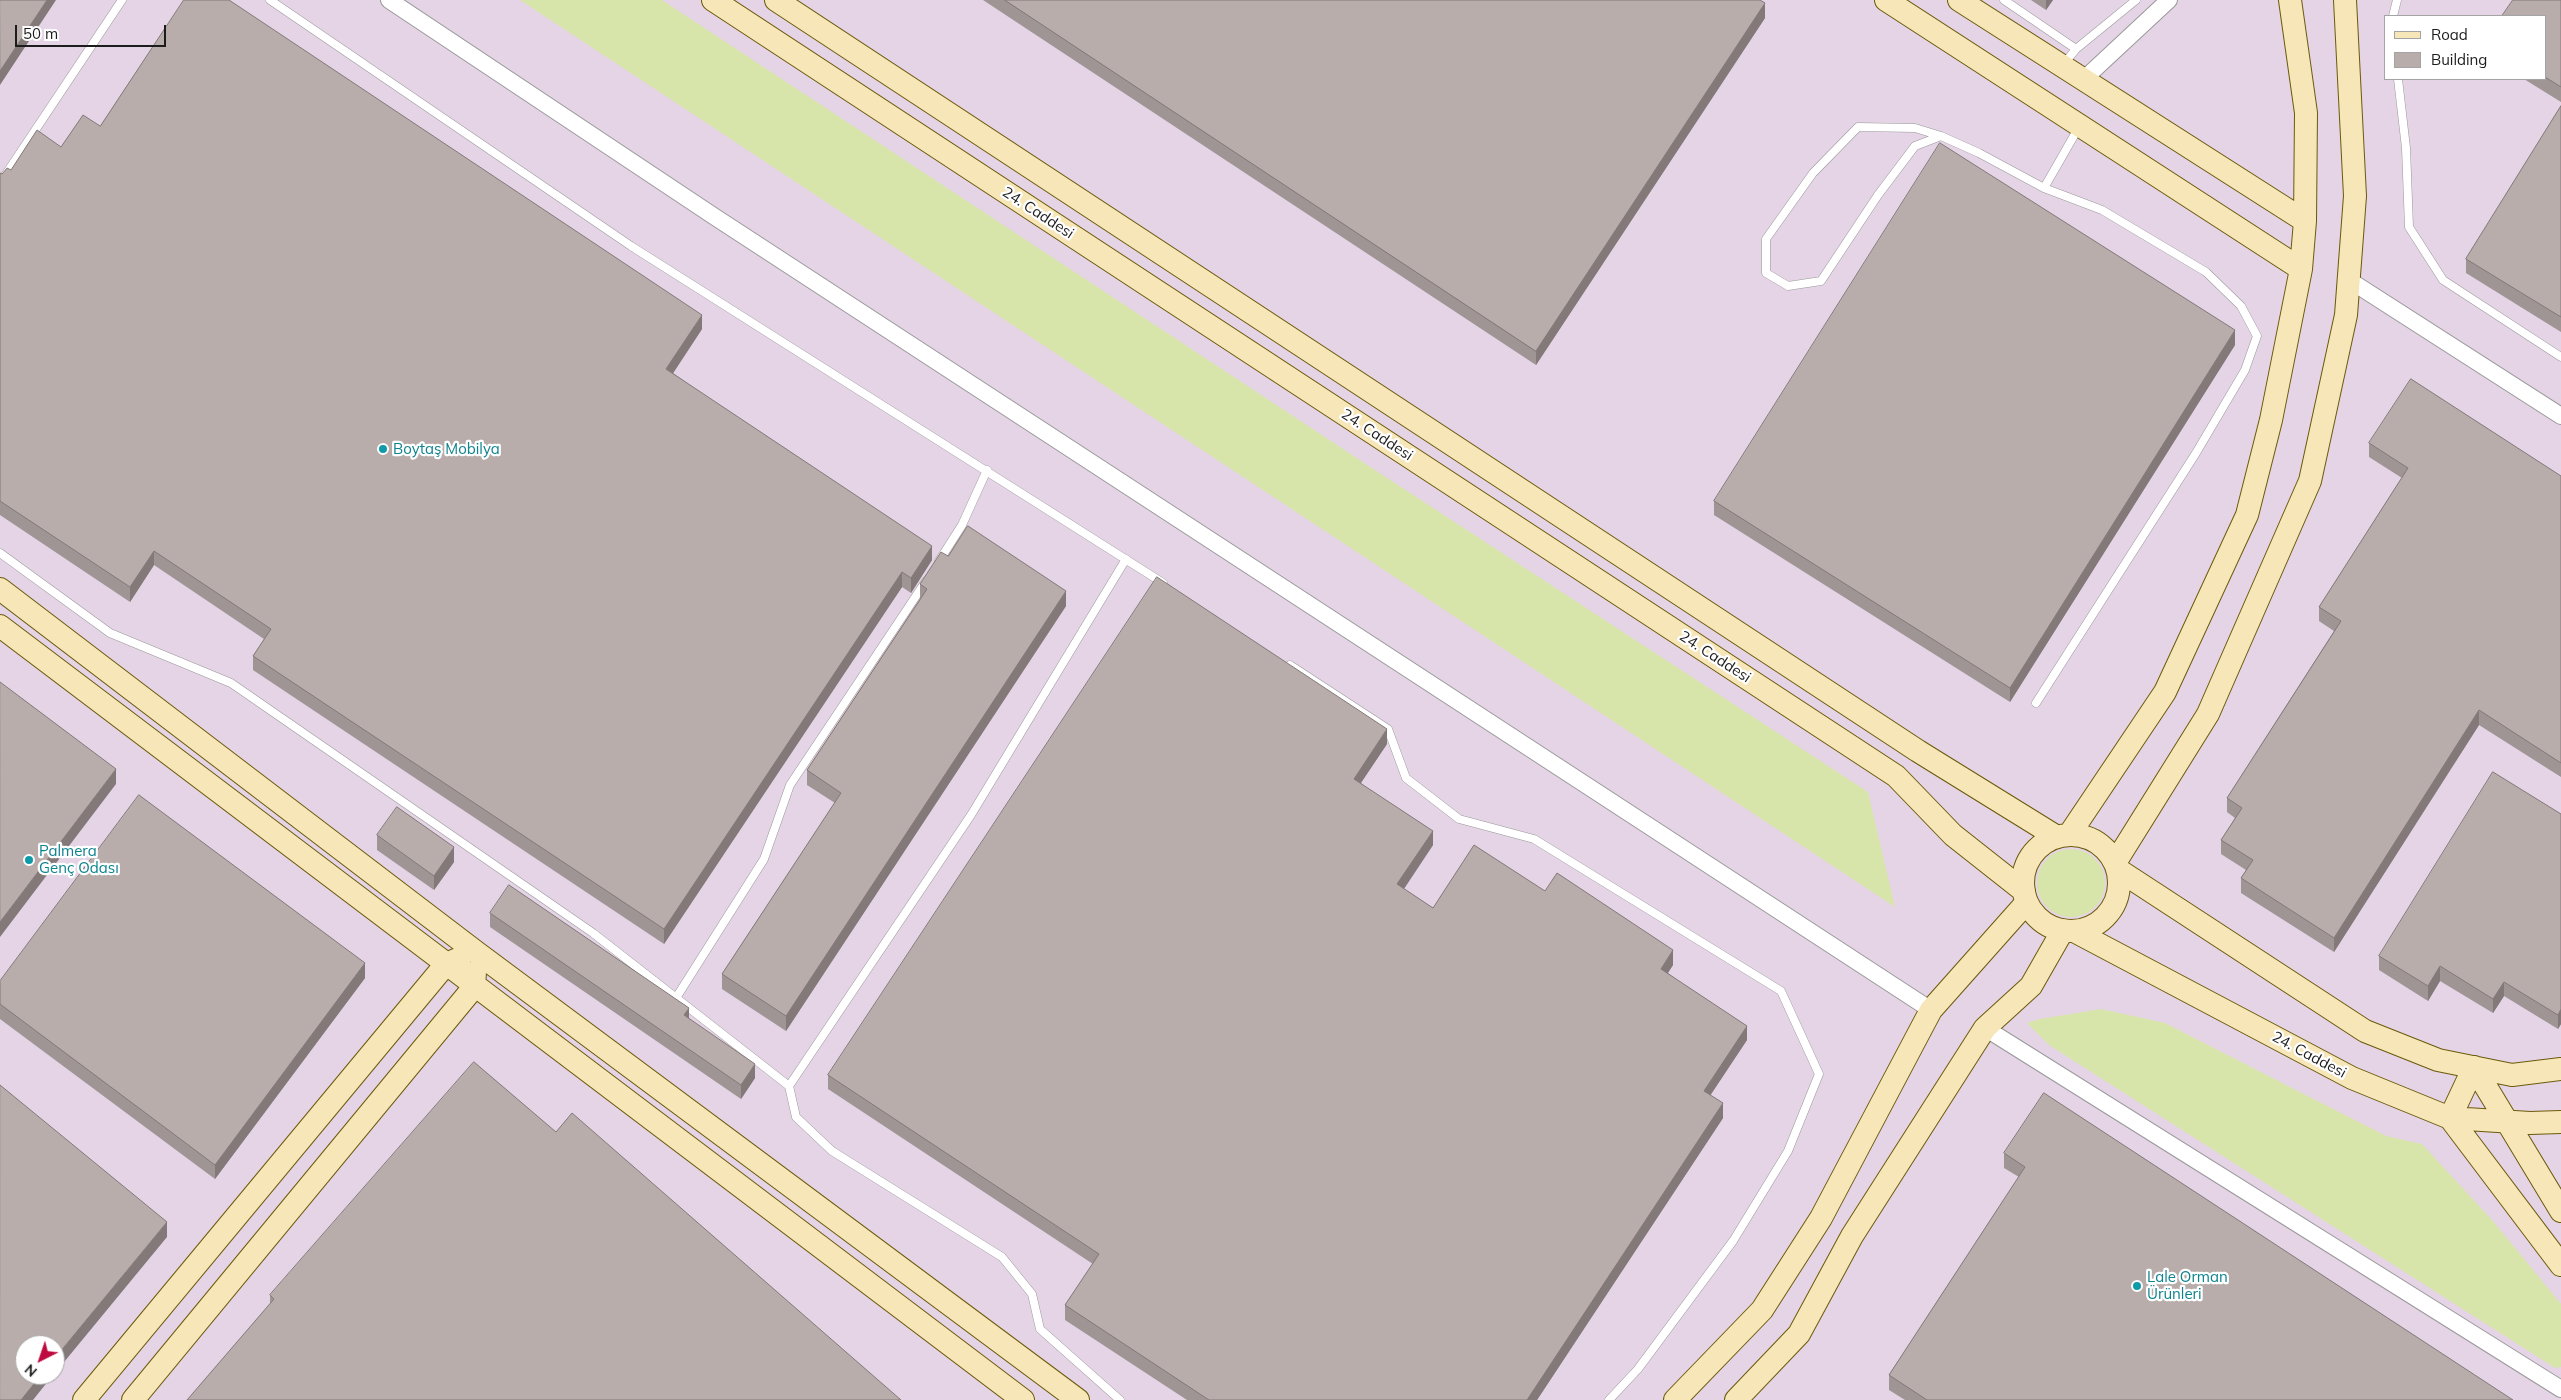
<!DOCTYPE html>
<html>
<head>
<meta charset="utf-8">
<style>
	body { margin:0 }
	#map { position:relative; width:2561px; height:1400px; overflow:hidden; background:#ede6e2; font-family:Mulish,sans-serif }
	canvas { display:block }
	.legend { position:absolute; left:2384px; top:15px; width:162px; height:65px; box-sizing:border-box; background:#fff; border:1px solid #a4a4a4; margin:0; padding:6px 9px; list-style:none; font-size:15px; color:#1c1c1c }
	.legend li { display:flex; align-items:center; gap:10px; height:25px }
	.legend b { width:25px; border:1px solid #a4a4a4 }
	.north { position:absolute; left:15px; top:1335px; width:50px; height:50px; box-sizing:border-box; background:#fff; border:1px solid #a4a4a4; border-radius:50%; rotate:221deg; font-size:14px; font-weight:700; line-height:20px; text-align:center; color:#1c1c1c }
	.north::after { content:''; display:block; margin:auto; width:18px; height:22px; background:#be0a3f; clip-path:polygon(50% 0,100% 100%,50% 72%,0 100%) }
	.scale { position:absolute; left:15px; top:25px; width:151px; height:22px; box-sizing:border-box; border:2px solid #1c1c1c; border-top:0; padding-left:6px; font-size:15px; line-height:18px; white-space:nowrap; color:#1c1c1c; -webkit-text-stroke:4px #fff; paint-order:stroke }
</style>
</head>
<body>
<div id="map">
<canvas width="2561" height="1400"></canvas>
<ul class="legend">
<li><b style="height:6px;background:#f6e6b8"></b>Road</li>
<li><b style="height:14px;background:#b9adac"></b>Building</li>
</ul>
<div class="north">N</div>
<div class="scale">50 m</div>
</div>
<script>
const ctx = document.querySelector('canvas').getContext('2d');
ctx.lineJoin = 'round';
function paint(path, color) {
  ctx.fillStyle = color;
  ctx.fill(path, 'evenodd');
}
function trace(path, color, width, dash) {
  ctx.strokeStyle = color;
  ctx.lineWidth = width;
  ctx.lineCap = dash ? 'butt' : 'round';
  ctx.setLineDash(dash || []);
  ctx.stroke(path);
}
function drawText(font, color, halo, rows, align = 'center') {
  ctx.font = font + ' Mulish,sans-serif';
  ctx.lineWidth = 4.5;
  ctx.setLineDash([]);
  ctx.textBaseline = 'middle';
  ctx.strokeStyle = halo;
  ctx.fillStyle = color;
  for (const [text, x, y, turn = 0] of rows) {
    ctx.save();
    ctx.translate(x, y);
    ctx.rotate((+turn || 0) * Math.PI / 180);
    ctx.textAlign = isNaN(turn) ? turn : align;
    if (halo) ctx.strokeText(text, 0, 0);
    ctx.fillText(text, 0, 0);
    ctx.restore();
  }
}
paint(new Path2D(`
	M0,0H2561V1400H0ZM2385,16H2545V79H2385ZM25,1345H55V1375H25Z`), '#e4d4e6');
paint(new Path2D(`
	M520,0H662L1375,470L1868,792L1895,907Z
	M2037 883a34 34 0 1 1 68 0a34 34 0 1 1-68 0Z
	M2101,1009L2165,1023L2386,1136L2422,1144L2493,1221L2561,1304V1367L2555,1368L2049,1045L2027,1023L2040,1019Z`), '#d8e5aa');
const lane = new Path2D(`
	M270,0L631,246L1163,583
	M2004,0L2076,49
	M2393,16L2397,0
	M2063,65L2076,49L2136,0
	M2398,79L2406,148L2409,227L2443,280L2561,357
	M1941,136L1915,128L1858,127L1813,173L1766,239V273L1788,286L1821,281L1878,195L1915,146L1941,136L1979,153L2044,188L2102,210L2206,272L2241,306L2257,336L2245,370L2196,453L2036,703
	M0,183L122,0
	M2044,188L2079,127
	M0,553L110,633L231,683L593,933L789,1086L796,1117L832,1151L1002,1257L1032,1294L1040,1329L1120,1400
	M939,561L962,525L987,470
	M1290,665L1388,729L1406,778L1459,819L1534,839L1781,991L1819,1074L1788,1151L1733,1241L1638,1369L1609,1400
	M676,998L764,859L790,785L926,581
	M789,1086L971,815L1126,559`);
const street = new Path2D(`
	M389,0L715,217L1931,1010
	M2083,80L2169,0
	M2349,280L2561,416
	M1985,1028L2561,1389`);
const secondary = new Path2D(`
	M713,0L1896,776L1953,835L2024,891
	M776,0L1918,751L2057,837
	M1886,0L2301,269
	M1959,0L2305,221
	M0,589L476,952L1078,1400
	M0,626L1023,1400
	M2023 883a48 48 0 1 1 96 0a48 48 0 1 1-96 0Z
	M2069,835L2165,692L2247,515L2271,420L2301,269L2305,221L2306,113L2290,0
	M2115,863L2208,714L2310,481L2346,315L2355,196L2345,0
	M2117,869L2365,1031L2438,1060L2512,1075L2561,1069
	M2074,931L2352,1078L2450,1118L2530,1123L2561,1122
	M2474,1067L2450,1118L2561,1265
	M2474,1067L2561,1211
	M84,1400L446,964L460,958
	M133,1400L474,987L475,972
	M1675,1400L1762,1310L1821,1218L1931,1010L2027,902
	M1736,1400L1799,1334L1852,1236L1985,1028L2031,986L2063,930`);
trace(lane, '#999', 9);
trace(street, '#999', 18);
trace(secondary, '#6c5a0a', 24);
trace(lane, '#fff', 8);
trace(street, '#fff', 16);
trace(secondary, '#f6e6b8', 22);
paint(new Path2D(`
	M983,0H1760L1765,18L1536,365Z
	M2031,0H2053L2046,10Z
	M2561,0V102L2524,79H2545V16Z
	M2561,106V332L2466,273V259Z
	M100,126L702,329L673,373L932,560L911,593L902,587L664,944L253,670V656L264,639L154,565L130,602L0,515V173L2,174L11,170L61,147Z
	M2235,345L2010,702L1714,515V501Z
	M2369,443L2561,476V777L2479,725L2334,952L2241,893V878L2246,870L2221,854V840L2235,818L2227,812V798L2334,631L2319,621V607L2402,478L2369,457Z
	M948,556L1066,606L786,1031L722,989V974L835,803L807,785V770L920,599V584Z
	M1387,744L1361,783L1433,845L1404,889L1433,908L1545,891L1673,965L1668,973L1747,1040L1710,1095L1723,1118L1537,1400H1187L1065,1320V1305L1093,1264L828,1089V1075Z
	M2561,814V1024L2558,1029L2504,996L2493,1013L2440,981L2428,1001L2379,970V956Z
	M377,835L454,862L434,890L377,850Z
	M490,913L689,1018L755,1078L741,1099L490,927Z
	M365,978L215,1179L0,1019V981Z
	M556,1132L270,1304V1295Z
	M2004,1153L2513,1400H1905L1889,1390V1375L2019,1177L2004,1168Z`), '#9f9594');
paint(new Path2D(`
	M47,0H56L0,85V71Z
	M2046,0H2053L2046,10Z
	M1765,3V18L1536,365V351Z
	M702,315V329L666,384V369Z
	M2235,330V345L2010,702V688Z
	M932,546V560L911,593V578Z
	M154,551V565L130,602V587Z
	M902,572V587L664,944V929Z
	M1066,591V606L786,1031V1016Z
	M2479,710V725L2334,952V938Z
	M1387,729V744L1354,793V779Z
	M116,769V784L0,937V922Z
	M1433,831V845L1397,899V884Z
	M454,847V862L434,890V876Z
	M1673,950V965L1661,983V969Z
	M365,963V978L215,1179V1165Z
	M2440,966V981L2428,1001V986Z
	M2504,982V996L2493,1013V999Z
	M689,1008V1022L684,1015Z
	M2561,1009V1024L2558,1029V1015Z
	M1747,1026V1040L1704,1105V1091Z
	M755,1064V1078L741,1099V1085Z
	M1723,1103V1118L1537,1400H1527Z
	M167,1222V1237L55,1373V1358Z
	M41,1375H53L33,1400H21Z`), '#827978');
const building = new Path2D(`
	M0,0H47L0,71Z
	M184,0H229L702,315L666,369L932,546L911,578L902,572L664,929L253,656L271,629L154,551L130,587L0,501V173L2,174L7,168L11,170L37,130L61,147L83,115L100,126Z
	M1005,0H1760L1765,3L1536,351Z
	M2513,0H2561V87L2545,77V16H2502Z
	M2561,106V317L2466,259Z
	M1940,143L2235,330L2010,688L1714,501Z
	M2411,379L2561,476V763L2479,710L2334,938L2241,878L2253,860L2221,840L2242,808L2227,798L2341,621L2319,607L2408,468L2369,443Z
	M968,526L1066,591L786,1016L722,974L841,793L807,770L927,589L920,584L941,552L948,556Z
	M1157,577L1387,729L1354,779L1433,831L1397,884L1433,908L1474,845L1545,891L1557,873L1673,950L1661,969L1747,1026L1704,1091L1723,1103L1527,1400H1209L1065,1305L1099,1254L828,1075Z
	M0,682L116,769L0,922Z
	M2493,772L2561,814V1009L2558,1015L2504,982L2493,999L2440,966L2428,986L2379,956Z
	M139,795L365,963L215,1165L0,1004V981Z
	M397,807L454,847L434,876L377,835Z
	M509,885L689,1008L684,1015L755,1064L741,1085L490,913Z
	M474,1062L556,1132L572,1113L901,1400H187L274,1299L270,1295Z
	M0,1085L167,1222L55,1358V1345H25V1375H41L21,1400H0Z
	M2044,1093L2513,1400H1927L1889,1375L2025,1167L2004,1153Z`);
paint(building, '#b9adac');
trace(building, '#827978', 1);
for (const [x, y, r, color] of [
	[383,449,5,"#0f9aa8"],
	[29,860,5,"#0f9aa8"],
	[2137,1286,5,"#0f9aa8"]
]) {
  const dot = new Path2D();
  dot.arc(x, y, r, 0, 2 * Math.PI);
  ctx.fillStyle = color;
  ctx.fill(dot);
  trace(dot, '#fff', 2);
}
drawText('15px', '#1c1c1c', '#fff', [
	["24. Caddesi",1038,213,33],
	["24. Caddesi",1377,435,33],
	["24. Caddesi",1715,657,33],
	["24. Caddesi",2309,1055,28]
]);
drawText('15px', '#0d838f', '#fff', [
	["Boytaş Mobilya",393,449],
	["Palmera",39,851],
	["Genç Odası",39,868],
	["Lale Orman",2147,1277],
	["Ürünleri",2147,1294]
], 'left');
</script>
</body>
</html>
